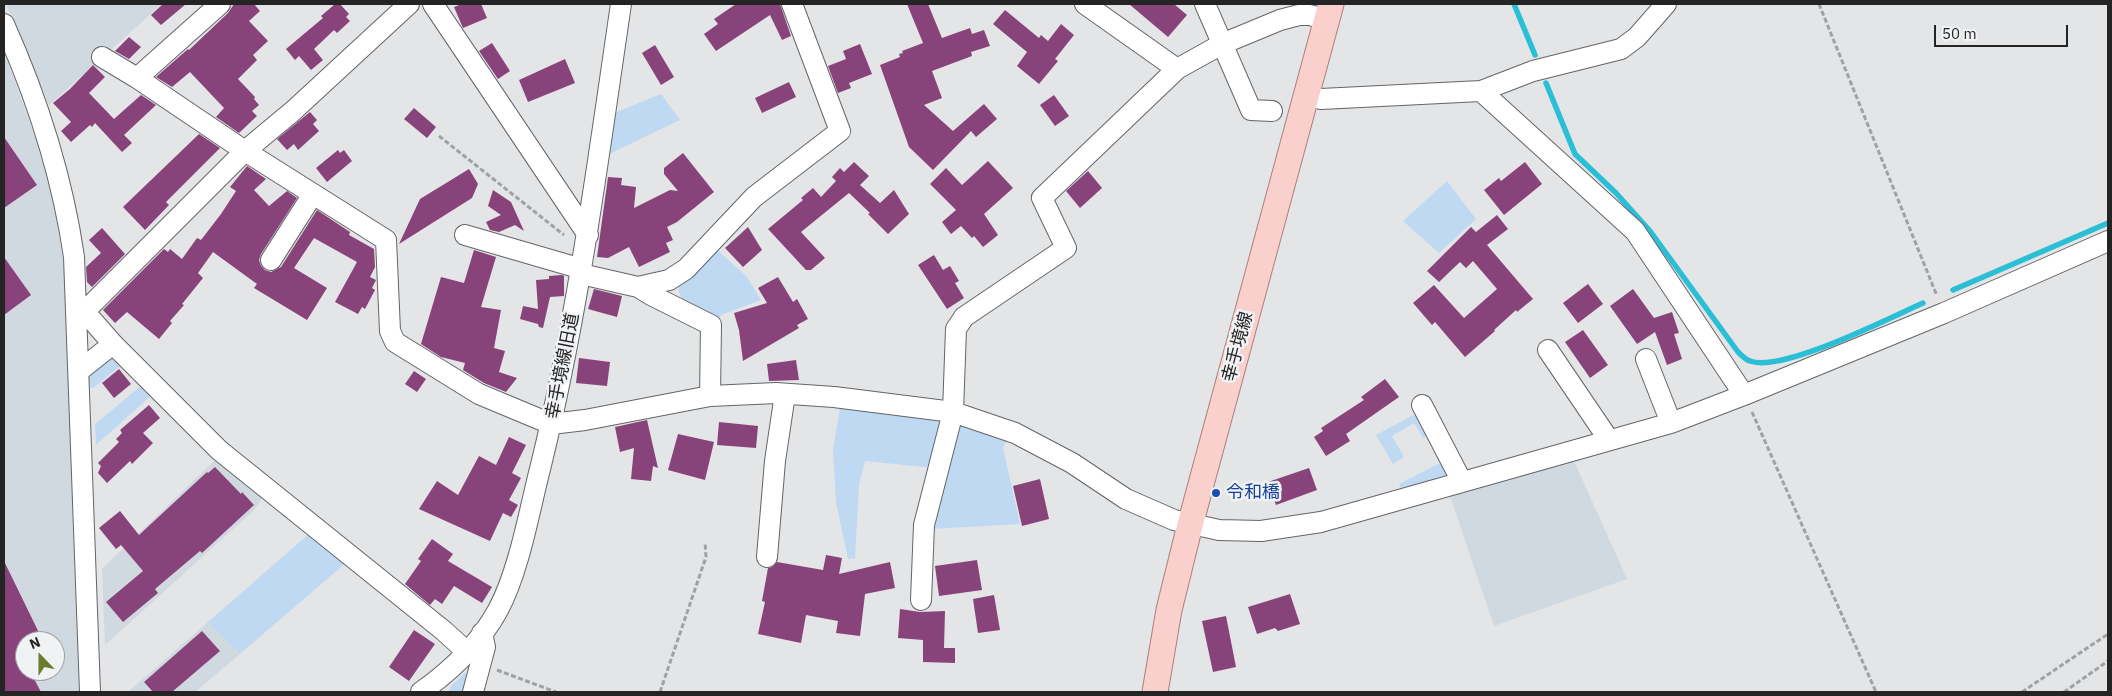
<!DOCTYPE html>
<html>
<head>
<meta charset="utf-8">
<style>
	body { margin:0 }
	#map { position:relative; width:2112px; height:696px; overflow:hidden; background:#e3e5e7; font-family:"IBM Plex Sans",sans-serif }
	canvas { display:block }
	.frame { position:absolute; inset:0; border:5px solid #242425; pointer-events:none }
	.north { position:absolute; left:15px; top:631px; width:50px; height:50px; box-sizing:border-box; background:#f0f2f4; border:1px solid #9ea0a1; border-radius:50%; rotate:338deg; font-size:14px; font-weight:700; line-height:20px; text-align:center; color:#242425 }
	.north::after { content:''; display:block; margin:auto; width:18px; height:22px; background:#687d2e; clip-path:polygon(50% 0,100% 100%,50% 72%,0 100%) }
	.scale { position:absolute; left:1934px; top:25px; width:134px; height:22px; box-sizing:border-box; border:2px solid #242425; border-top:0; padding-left:6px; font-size:15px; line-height:18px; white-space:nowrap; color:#242425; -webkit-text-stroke:4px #f0f2f4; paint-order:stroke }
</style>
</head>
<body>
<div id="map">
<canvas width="2112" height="696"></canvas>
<div class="frame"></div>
<div class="north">N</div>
<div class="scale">50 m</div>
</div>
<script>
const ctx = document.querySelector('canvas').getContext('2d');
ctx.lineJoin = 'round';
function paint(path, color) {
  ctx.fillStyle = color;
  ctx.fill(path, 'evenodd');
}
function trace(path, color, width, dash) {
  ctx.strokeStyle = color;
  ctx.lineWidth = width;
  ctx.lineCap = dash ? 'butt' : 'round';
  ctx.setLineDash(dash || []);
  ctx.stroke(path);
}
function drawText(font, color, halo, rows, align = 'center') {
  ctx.font = font + ' "IBM Plex Sans","Noto Sans JP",sans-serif';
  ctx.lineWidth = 5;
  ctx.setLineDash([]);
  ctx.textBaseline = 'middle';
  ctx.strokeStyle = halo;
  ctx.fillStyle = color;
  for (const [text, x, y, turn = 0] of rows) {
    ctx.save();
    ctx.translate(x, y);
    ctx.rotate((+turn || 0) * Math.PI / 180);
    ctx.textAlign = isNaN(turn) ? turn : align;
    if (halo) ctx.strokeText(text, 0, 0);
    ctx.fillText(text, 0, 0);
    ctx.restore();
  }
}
paint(new Path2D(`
	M6,4H162L49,105Z
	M4,51L44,161L53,198L64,266L79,692H4ZM25,641H55V671H25Z
	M218,457L265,495L253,511L105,645L102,569Z
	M1574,461L1627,579L1494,626L1450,496Z
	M208,622L240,654L195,692H128Z`), '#d1d9e0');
paint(new Path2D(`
	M661,94L680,120L607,155L614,113Z
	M1447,181L1476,219L1439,253L1403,221Z
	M715,248L747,277L761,300L723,314L717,320C701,313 678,307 678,285Z
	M110,356L124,363L93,388L88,387V374Z
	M143,384L153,394L96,445L95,424Z
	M841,402L937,415L942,425L934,468L865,461L859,485L855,558L848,559L836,502L833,449Z
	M1419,412L1430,434L1423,438L1414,423L1392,436L1404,457L1393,464L1376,435Z
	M960,422L1008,438L1003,448L1020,524L931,529Z
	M1446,460L1450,477L1402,490L1399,484Z
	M310,533L348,561L240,654L208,622Z
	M465,673L468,677L463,692H448L452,685Z`), '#bfd9f3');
trace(new Path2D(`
	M1514,4L1535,55
	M1546,83L1575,154L1616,193L1650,231L1738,352C1741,355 1746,360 1750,361C1782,373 1889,318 1923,303
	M1953,290L2108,223`), '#2bbfd6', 5.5);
paint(new Path2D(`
	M163,4H186L161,25L151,15Z
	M234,4H254L260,11L249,21L268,41L253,55L257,60L238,79L255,97L254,99L259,105L252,111L257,116L239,133L216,117L224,108L190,72L172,87L156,77L188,49L189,50L228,13Z
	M335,4H340L349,14L346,17L350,21L337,33L334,30L314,49L323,60L311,70L299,56L295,60L286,49L323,18L321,16Z
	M462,4H481L487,18L463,28L454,7Z
	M736,4H780L791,36L782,40L770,15L716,51L704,34L718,24L714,19Z
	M907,4H928L942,38L970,28L972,34L984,30L990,46L971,52L972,56L932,71L942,98L924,105L953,131L984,104L997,119L976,137L971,131L933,170L909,147L880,65L900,57L899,54L903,53L902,51L923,43Z
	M1129,4H1174L1187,15L1168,37Z
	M1005,10L1039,38L1041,35L1048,41L1061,24L1074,35L1055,59L1058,61L1039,84L1017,66L1027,52L993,24Z
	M129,37L141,47L129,59L115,51Z
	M492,43L510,71L498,79L479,51Z
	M860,44L872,74L849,83L851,88L838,93L828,66L846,59L843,51Z
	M655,45L674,77L661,85L642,53Z
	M565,59L575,83L528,102L519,80Z
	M93,65L105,77L89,93L114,119L141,95L156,105L124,135L132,143L122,152L95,123L92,127L90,125L71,142L61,131L71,122L53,103L70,89Z
	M789,82L796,97L762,113L755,98Z
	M1054,95L1069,116L1055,126L1040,105Z
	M414,108L436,127L427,138L404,119Z
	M310,112L317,120L313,124L319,131L298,150L294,144L287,150L277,139Z
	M199,134L220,148L166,202L169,205L145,230L123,207Z
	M4,137L37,185L4,208Z
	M338,150L340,153L344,150L352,161L327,182L316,168Z
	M683,153L714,192L677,222L667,227L673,240L666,243L670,252L639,267L629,247L608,258L597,257L608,177L622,178L621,185L636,187L634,208L670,190L678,191L664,174V168Z
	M988,161L1013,188L984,214L998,235L983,247L974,236L972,238L961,226L951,234L942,222L956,210L930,184L946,168L962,185Z
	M854,162L869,176L860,185L880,203L894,190L909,214L888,234L868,214L870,213L849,193L801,232L825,258L811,270H806L768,229L803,200L801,198L813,188L821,197L836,181L832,177L840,168L844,172Z
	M1525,162L1542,184L1504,215L1484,190L1499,178L1501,181Z
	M247,166L266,179L254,190L269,206L287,191L297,198L261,254L259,260L261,266L265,270L271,272L281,267L317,210L350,232L349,235L374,249L375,267L370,277L376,280L372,288L375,290L365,309L362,307L358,314L335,302L357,262L314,238L294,268L327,288L307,320L254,288L257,284L213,252L198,273L203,278L182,304L184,305L170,321L172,323L159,339L127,312L115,323L103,310L164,249L168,252L170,249L182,259L197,238L201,240L221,214L236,191L230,187Z
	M469,169L478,184L472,198L399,244L420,199Z
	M1088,171L1102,188L1080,208L1066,191Z
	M493,190L511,202L524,231L515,225L499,232L490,230L486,222L501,215L488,206Z
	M1497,215L1508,229L1487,245L1533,299L1517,312L1516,310L1494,330L1495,331L1465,357L1435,322L1432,325L1413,303L1434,285L1464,318L1497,289L1473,261L1466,268L1460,262L1439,282L1427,271L1471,227L1476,232Z
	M748,227L762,250L743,267L725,248Z
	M102,228L125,254L92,287L87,282L86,267L101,253L89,240Z
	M474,250L496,257L481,307L501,310L494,348L505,351L499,372L517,378L506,392L484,383L463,370L465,363L441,357L421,344L441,277L464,283Z
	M934,255L943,270L950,266L959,281L955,283L964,298L947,309L918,265Z
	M4,257L31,295L4,315Z
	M562,275L564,276V296L550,297L543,328L539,327L538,324L520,319L523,306L538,309L536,280L549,279V276Z
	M778,277L793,302L797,299L808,319L797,325L799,328L743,361L739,330L734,313L767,303L758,288Z
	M1588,284L1603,304L1578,323L1563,303Z
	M594,289L622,296L617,317L588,309Z
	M1633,289L1654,318L1672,312L1679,333L1674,334L1682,359L1667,365L1655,332L1637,344L1610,306Z
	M1583,330L1608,365L1590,378L1565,342Z
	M579,358L610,362L607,386L576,383Z
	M796,360L799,380L769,381L767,364Z
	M119,369L131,384L114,398L102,383Z
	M414,371L426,379L417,392L405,384Z
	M1385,379L1399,397L1346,434L1350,441L1326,456L1314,437L1323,431L1321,428L1364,400L1361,397Z
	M149,405L160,418L143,433L153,443L132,464L130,461L107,483L98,473L101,466L98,463L119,442L116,439L122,433L120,430Z
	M647,420L658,468L653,466L651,481L631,479L634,448L620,452L615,427Z
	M719,422L758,426L756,448L717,445Z
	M678,434L714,442L705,480L668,470Z
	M509,437L526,445L512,473L521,478L509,500L518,505L511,517L503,513L490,541L419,509L437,481L458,495L479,456L496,465Z
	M215,467L241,494L242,492L254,505L202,553L200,551L155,589L158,593L123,622L106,602L143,571L121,545L116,549L99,528L120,511L139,535L207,472L208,473Z
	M1309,468L1317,490L1276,505L1268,482Z
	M1040,479L1049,519L1022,526L1013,486Z
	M432,539L453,554L448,561L492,587L482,603L454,586L442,604L435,599L430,605L405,584L421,561L418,559Z
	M826,555L842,558L839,574L890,562L895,588L865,594L860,636L836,633L838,621L806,615L801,643L758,634L765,602L762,601L768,568L772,567L777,562L823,570Z
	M977,560L982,590L939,596L935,566Z
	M4,561L43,641H25V671H30L41,692H4Z
	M1290,594L1300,624L1278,631L1275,628L1257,634L1248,607Z
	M994,595L1000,630L978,633L973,599Z
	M900,609L920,612L945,611L944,648H955V663L923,662V640L898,638Z
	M1226,616L1236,667L1213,672L1202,621Z
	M414,630L435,644L409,681L389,667Z
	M202,631L220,651L172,692H153L144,682Z`), '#89437b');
const minor = new Path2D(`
	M220,4L137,78L245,151L386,240L390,331L395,342L479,394L551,424L585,420L710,396L776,393L834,397L953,412L1015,433L1072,463L1126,499L1174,520L1219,530L1261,531L1321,522L1671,423L1744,395L1944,313L2108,241
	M433,4L588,235
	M1085,4L1177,69L1222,44L1280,20L1299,15H1310L1326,20
	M1205,4L1251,110L1272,111
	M4,24C38,100 62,174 74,257L90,692
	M102,57L137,78
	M1481,91L1533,71L1621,49L1637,37L1666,4
	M1305,96L1321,99L1481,91L1635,231L1744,395
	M465,235L582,269
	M271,260L313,194
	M581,274L638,287L651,295L711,325L710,396
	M638,287L669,280L686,269L754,197L840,131L792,4
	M77,313L91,305L245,151L293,111L409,4
	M77,313L92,320L113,344
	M1548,350L1609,440
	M1646,359L1671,423
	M79,371L113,344L219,450L444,631L467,652
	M1422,405L1462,482
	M767,557L775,461L785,394
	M921,600L924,525L953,412L956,329L964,317L1066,248L1042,198L1177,69
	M421,692C452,670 480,643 498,610C519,571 529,512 540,469C578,316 598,160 621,4
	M473,692L485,647L482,633`);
const major = new Path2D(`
	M1155,692L1169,610L1190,525L1331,4`);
trace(minor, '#636567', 22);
trace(major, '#ac7f7b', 27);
trace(new Path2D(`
	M1819,4L1937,296
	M439,136L564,235
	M1752,412L1876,692
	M497,670L556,692
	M660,692L706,557L705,542
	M2022,692L2108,634
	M2064,692L2108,661`), '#a0a1a3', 3, [5, 2.5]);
trace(minor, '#fff', 20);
trace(major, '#f9d0cc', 25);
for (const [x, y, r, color] of [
	[1216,493,5,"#1a4fb4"]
]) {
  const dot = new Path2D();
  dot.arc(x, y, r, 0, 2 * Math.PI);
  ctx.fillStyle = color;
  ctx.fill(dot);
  trace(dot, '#f0f2f4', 2);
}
drawText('18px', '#242425', '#f0f2f4', [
	["幸手境線",1238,347,-75],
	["幸手境線旧道",563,366,-79]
]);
drawText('18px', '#164399', '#f0f2f4', [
	["令和橋",1226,493]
], 'left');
</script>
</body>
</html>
